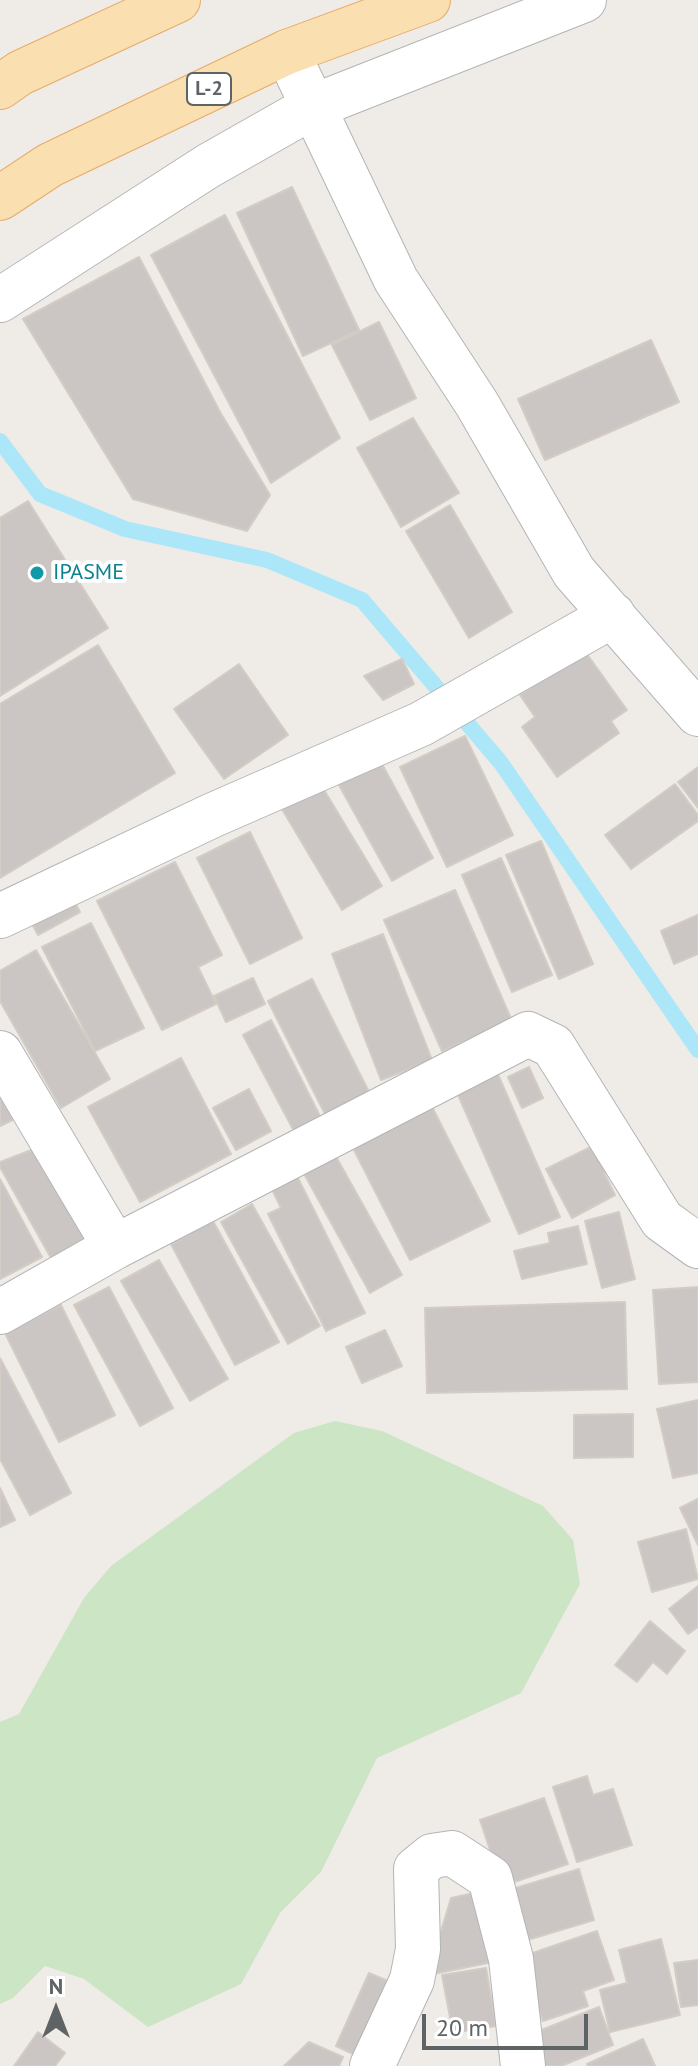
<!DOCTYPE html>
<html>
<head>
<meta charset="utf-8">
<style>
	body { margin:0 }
	#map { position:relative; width:698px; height:2066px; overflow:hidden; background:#efebe6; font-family:"PT Sans",sans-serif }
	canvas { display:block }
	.north { position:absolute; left:16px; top:1970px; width:80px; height:80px; -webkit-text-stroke:6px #fff; paint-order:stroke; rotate:0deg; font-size:22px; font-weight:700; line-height:32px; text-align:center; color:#5e6366 }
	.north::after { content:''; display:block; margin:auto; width:28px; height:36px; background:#5e6366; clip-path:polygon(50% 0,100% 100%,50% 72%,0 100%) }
	.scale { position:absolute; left:422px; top:2014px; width:166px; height:36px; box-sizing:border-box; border:4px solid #5e6366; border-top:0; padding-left:10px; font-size:24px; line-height:28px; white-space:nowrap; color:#5e6366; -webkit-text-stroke:6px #fff; paint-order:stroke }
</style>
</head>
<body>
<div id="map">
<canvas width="698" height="2066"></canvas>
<div class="north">N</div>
<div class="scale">20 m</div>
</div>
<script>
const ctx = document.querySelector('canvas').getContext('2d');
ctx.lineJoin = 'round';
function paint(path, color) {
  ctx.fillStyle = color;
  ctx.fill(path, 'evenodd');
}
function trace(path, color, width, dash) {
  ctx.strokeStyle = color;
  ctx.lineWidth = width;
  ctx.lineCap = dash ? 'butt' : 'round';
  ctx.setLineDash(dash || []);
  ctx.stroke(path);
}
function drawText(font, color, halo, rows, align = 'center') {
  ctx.font = font + ' "PT Sans",sans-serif';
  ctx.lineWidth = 8;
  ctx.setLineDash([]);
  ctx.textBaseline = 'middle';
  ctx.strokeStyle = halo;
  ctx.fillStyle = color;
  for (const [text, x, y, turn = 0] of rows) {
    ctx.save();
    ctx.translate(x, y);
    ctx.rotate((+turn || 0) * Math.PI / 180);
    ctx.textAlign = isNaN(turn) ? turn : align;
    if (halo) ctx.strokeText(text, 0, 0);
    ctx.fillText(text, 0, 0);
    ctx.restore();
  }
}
paint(new Path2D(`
	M335,1421L382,1431L543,1506L573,1540L580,1584L521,1693L377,1758L321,1872L280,1913L241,1984L148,2027L84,1979L45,1966L13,1998L0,2004V1722L19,1714L84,1598L111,1566L294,1433Z`), '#cbe5c5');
trace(new Path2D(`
	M0,441L40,494L125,529L267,560L362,600L501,763L698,1050`), '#ace7f9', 16);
const building = new Path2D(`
	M292,187L359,330L303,356L237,213Z
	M225,215L340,438L271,483L151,255Z
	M139,257L220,412L270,495L247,531L133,499L23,319Z
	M379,322L416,398L370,420L332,345Z
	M651,340L679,402L545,460L518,399Z
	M413,418L459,493L401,527L357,448Z
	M28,501L108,628L0,696V518Z
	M450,505L512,612L469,638L406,531Z
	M98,645L175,773L0,878V704Z
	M584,650L627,710L611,721L619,733L557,777L522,727L535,717L520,695Z
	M402,659L414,684L383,700L364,676Z
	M239,664L288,735L224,779L174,709Z
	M465,736L513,835L447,867L400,767Z
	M376,753L433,858L392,881L334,776Z
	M698,767V808L678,782Z
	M318,780L382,886L342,910L279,804Z
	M675,784L698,815V821L631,869L605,835Z
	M250,832L302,938L250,964L197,858Z
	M541,841L593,964L559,979L506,855Z
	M501,858L552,975L512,992L462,875Z
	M175,862L222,955L198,967L216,1004L162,1030L97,901Z
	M455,890L512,1021L442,1051L384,920Z
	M73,899L80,912L38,935L31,922Z
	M698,915V954L674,964L661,931Z
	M91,923L144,1028L95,1051L42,947Z
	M383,934L432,1060L381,1080L332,954Z
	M36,950L110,1079L61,1108L0,1001V971Z
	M253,978L265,1004L226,1022L214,996Z
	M312,979L372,1098L328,1120L268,1001Z
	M271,1020L322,1120L295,1133L243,1035Z
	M181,1058L231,1154L140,1202L88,1107Z
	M493,1063L560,1217L519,1234L452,1081Z
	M529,1067L543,1098L522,1108L508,1077Z
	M0,1081L19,1117L0,1126Z
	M249,1089L271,1131L236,1150L213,1108Z
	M430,1103L490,1221L410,1260L350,1142Z
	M603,1141L616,1167L604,1173L615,1195L572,1218L546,1169Z
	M47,1144L91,1235L51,1258L0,1167V1162Z
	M334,1153L402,1275L370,1293L302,1170Z
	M296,1174L365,1313L326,1331L268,1214L281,1208L271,1187Z
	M0,1179L42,1257L0,1279Z
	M252,1204L320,1326L288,1344L221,1222Z
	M619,1212L635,1279L602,1288L585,1221Z
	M213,1221L279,1342L235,1365L171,1244Z
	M578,1226L587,1264L522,1279L514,1251L550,1243L548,1233Z
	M159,1260L228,1379L190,1401L121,1281Z
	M109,1287L173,1408L140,1426L74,1305Z
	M698,1287V1382L659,1384L653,1290Z
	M625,1302L627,1389L427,1393L425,1308Z
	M61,1305L115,1415L59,1442L5,1333Z
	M385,1330L402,1366L362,1383L346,1347Z
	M0,1358L71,1493L30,1515L0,1459Z
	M698,1400V1473L673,1478L657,1409Z
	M633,1414V1457L574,1458V1415Z
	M0,1488L15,1520L0,1527Z
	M698,1499V1545L680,1508Z
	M686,1529L698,1579L652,1592L638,1542Z
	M698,1586V1627L688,1634L669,1609Z
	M650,1621L685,1651L667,1674L653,1662L637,1682L615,1665Z
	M587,1776L593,1795L613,1789L632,1845L577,1862L553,1787Z
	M544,1798L568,1864L502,1886L480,1820Z
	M579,1869L594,1920L514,1944L499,1893Z
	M483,1891L498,1961L428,1975L451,1898Z
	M597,1931L614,1980L583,1991L588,2006L543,2021L521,1957Z
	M661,1939L680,2015L610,2032L600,1990L627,1983L619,1950Z
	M698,1960V2005L681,2007L674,1963Z
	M486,1968L496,2026L453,2033L442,1975Z
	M369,1973L397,1985L364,2059L336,2046Z
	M599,2007L613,2045L561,2066H536L524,2037Z
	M38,2032L65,2053L55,2066H14Z
	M643,2039L655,2066H588L587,2064Z
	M309,2042L343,2057L339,2066H284Z`);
paint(building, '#cbc6c3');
trace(building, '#d3ccc5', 2);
const street = new Path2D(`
	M287,52L396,280L477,404L574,572L698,714
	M0,300L208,166L312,107L584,0
	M0,916L211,816L421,724L613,615
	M0,1053L115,1247
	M0,1312L115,1247L528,1034L553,1046L662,1220L698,1246
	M372,2066L412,1980L418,1949L416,1869L432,1856L452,1853L490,1878L511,1959L523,2066`);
const primary = new Path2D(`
	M0,87L20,73L178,0
	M0,198L50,165L287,52L428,0`);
trace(street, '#b2b5b8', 46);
trace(primary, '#e8aa67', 46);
trace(street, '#fff', 44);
trace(primary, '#fadfb1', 44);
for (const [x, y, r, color] of [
	[37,573,8,"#0f9aa8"]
]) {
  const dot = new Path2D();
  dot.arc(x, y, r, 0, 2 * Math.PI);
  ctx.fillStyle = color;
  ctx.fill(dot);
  trace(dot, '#fff', 3);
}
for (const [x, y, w] of [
	[209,89,44]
]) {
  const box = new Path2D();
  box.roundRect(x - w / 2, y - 16, w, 32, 6);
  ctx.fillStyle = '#fff';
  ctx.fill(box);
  trace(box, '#5e6366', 2);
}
drawText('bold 20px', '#5e6366', null, [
	["L-2",209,89]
]);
drawText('22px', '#0d838f', '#fff', [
	["IPASME",53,573]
], 'left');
</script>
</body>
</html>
